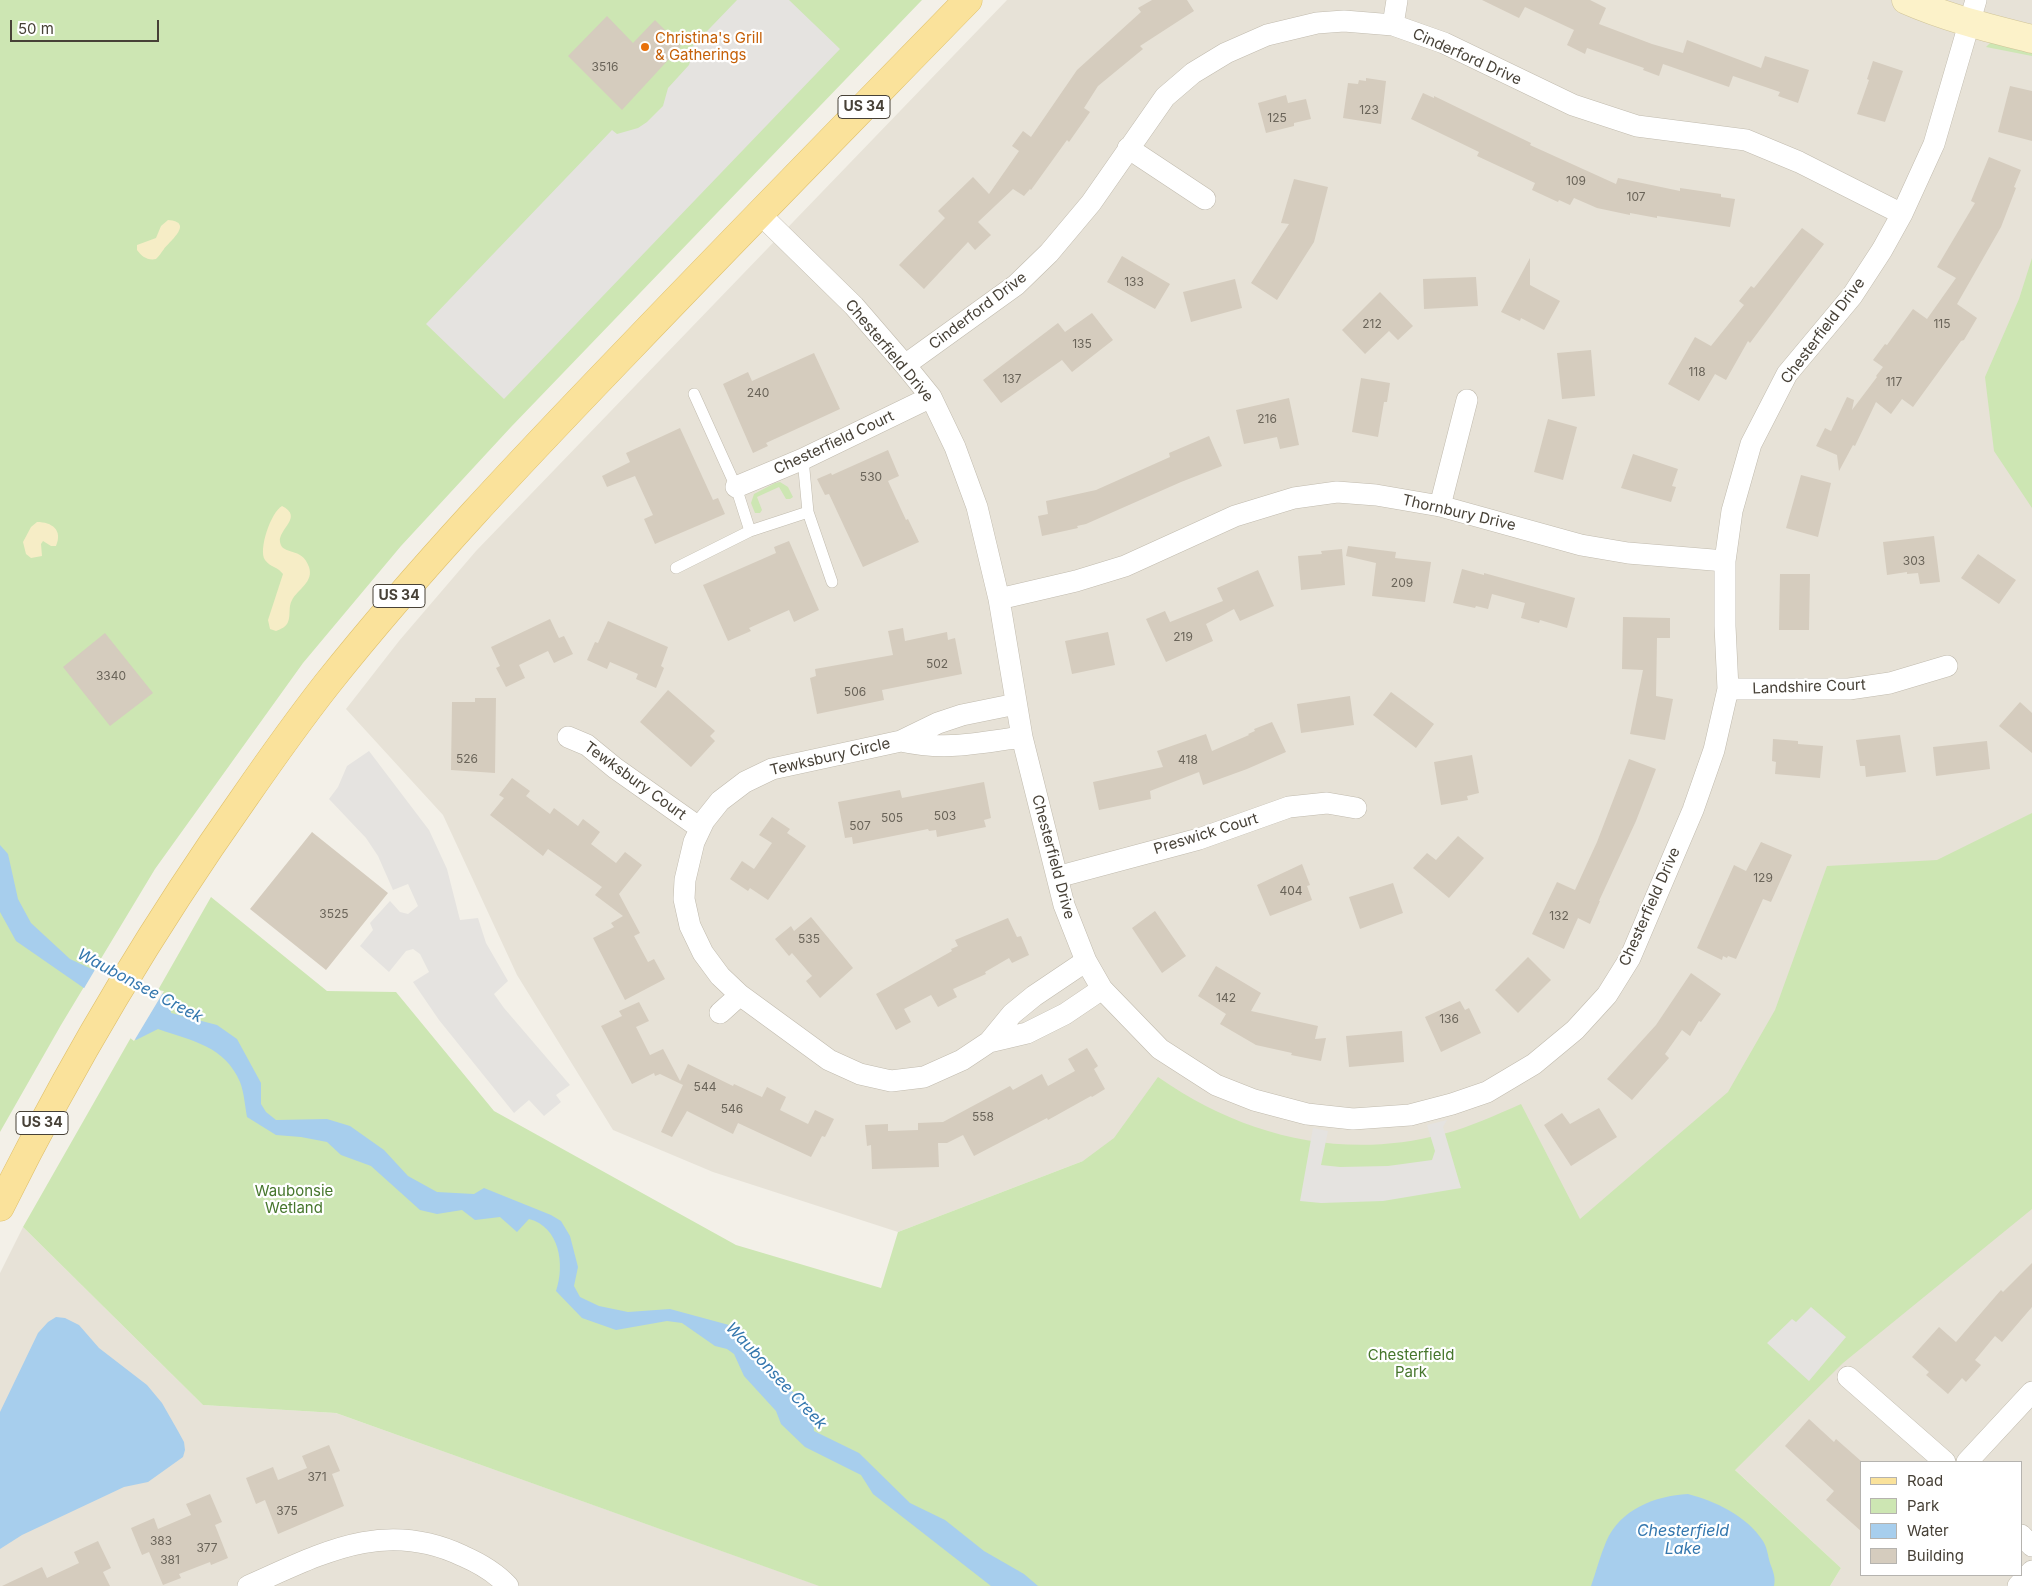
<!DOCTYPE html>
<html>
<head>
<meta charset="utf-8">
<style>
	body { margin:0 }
	#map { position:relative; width:2032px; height:1586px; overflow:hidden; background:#f3f0e8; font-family:Inter,sans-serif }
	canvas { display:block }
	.legend { position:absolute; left:1860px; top:1461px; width:162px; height:115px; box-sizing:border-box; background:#fff; border:1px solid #b5b3af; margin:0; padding:6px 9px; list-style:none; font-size:15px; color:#474137 }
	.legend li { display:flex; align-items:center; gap:10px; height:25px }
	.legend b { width:25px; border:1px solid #b5b3af }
	.scale { position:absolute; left:10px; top:20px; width:149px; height:22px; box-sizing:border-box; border:2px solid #474137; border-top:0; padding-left:6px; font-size:15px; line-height:18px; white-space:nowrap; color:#474137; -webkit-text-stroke:4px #fff; paint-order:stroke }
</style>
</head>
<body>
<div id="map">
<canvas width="2032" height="1586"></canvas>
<ul class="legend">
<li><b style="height:6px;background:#fae29b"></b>Road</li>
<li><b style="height:14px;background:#cde6b3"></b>Park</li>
<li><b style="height:14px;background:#a7ceed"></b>Water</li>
<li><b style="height:14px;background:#d5ccbe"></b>Building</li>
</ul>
<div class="scale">50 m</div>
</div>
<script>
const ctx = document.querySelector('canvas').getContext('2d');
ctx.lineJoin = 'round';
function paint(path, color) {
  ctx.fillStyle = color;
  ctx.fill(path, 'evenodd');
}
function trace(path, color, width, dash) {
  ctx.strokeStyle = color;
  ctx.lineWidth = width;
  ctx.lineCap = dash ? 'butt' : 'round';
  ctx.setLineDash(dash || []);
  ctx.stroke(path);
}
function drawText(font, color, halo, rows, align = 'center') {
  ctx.font = font + ' Inter,sans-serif';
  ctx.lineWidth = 4.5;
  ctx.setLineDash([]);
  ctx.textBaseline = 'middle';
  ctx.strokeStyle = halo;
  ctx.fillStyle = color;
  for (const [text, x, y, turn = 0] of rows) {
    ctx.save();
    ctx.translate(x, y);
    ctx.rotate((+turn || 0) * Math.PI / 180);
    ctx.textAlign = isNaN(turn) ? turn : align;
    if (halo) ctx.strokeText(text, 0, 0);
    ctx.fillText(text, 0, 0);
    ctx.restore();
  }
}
paint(new Path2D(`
	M1007,0H2032V1586H1830L1841,1568L1475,1229L1083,1161L898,1232L713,1172L613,1130L517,975L443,815L346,709L399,641L476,551ZM1861,1462H2021V1575H1861Z
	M23,1227L203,1405L336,1413L820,1586H0V1273Z`), '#e7e2d7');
paint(new Path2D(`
	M0,0H922L511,427L401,546L303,663L155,869L61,1025L0,1132Z
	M1991,42L2032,48V56L1986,47Z
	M2032,258V508L1994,451L1985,377L2019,299Z
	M780,482L788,487L793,497L790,499H786L779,487L757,497L762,510L760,513H755L751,503L754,494L775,483Z
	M2032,813V1209L1843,1363L1735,1470L1841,1568L1830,1586H819L336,1413L203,1405L23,1227L211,897L327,991L396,992L494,1111L736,1245L881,1288L898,1232L1083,1161L1114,1138L1158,1077C1242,1136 1342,1161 1443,1134C1470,1127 1496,1115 1521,1104L1580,1219L1728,1092L1775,1010L1827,866L1937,860Z`), '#cde6b3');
paint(new Path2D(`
	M168,220C195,222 169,242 164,249C161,253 159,256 156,259C148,261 141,256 137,250V245L156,238L161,226Z
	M282,506C304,517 278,529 280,542C282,556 302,546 309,567C314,582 298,589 292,600C288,607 291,615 288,622C286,627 281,629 276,631L270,629L268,620L283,574C278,567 270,567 265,560C258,550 271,512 282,506Z
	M37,522C52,522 63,530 56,546H51L43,541L41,544L42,556L31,558L26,554L23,542L31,527Z`), '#f6edc6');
paint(new Path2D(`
	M737,0H789L840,49L504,399L426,324L612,130L617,134L638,128L647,122L663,106L668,88L689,65L691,58L685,54Z
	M369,751L429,830L447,869L460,920L478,918L486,943L508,981L494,994L504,1008L570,1085L556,1095L561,1102L544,1116L529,1100L514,1113L439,1020L413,982L429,972L420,954L413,949L406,951L389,972L360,946L373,930L370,923L390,901L400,912L408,914L418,906L408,884L393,890L378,856L366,838L329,799L338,787L347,766Z
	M1447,1120L1443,1127L1461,1188L1383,1201L1321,1203L1300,1201L1313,1128L1328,1131L1321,1165L1340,1167L1388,1166L1432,1160L1435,1151L1427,1125Z
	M1811,1307L1846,1337L1809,1381L1767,1343L1792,1319L1796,1322Z`), '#e5e3e0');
paint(new Path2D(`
	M0,845L8,854L18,899L31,923L70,959L135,989L164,994L169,999L171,1013L217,1025L237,1039L261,1083V1104L266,1112L276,1120L327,1119L350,1126L384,1150L408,1176L437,1192L474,1194L484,1188L551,1215L561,1221L570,1236L578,1267L574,1286L580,1297L599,1306L628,1312L670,1309L729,1325L781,1384L801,1397L813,1414L814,1431L859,1453L910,1503L945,1520L984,1551L1024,1574L1038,1586H991L873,1494L861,1475L805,1447L781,1424L776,1411L744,1376L734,1354L727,1349L715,1346L682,1323L667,1321L616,1330L582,1318L556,1291C565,1265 560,1227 529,1219L517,1232L500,1217L475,1220L462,1210L437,1214L420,1210L371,1166L341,1155L327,1142L301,1137L276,1135L247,1117C245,1106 244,1092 240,1082C225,1046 192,1041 158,1029L136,1040L122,1028L104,1002L16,941L0,912Z
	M56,1317L65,1318L79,1325L99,1348L147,1385L162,1403L178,1431L184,1442L185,1450L183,1457L148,1482L124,1487L22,1535L0,1549V1412L38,1333L48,1322Z
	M1688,1494C1715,1501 1747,1516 1763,1541C1767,1547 1768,1556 1770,1563C1773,1571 1776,1578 1774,1586H1591C1596,1572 1600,1556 1606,1542C1620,1509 1655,1496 1688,1494Z`), '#a7ceed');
paint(new Path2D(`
	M96,968L136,987L164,991L134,1041L120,1030L103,1004L83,990Z`), '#f3f0e8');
paint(new Path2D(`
	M1152,0H1187L1194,11L1140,46L1143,49L1098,86L1084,108L1090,112L1069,142L1067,140L1031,190L1030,189L1024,196L1013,189L978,222L991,235L975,250L968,242L924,289L899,265L945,218L938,211L973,177L989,194L1019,151L1012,146L1023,131L1031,137L1077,70L1141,12L1138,8Z
	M1482,0H1590L1606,8L1599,24L1652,44L1683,53L1687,40L1761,68L1765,56L1809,70L1798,103L1778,96L1780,92L1733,76L1729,87L1663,64L1659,76L1643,70L1644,68L1587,48L1585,54L1567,45L1574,30L1525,7L1519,18Z
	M607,16L633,43L655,20L681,46L622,110L568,56Z
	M1873,61L1903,71L1885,122L1857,114L1869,80L1867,79Z
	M1366,78L1386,81L1381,124L1343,118L1348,83L1358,84L1359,80L1366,81Z
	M2010,86L2032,91V141L1998,132Z
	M1423,93L1434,98V96L1531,143L1530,145L1616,184L1618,178L1680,191V188L1721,194V197L1735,199L1730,227L1657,216V218L1630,213V215L1597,208L1574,198L1570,205L1559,200L1558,202L1532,190L1535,183L1477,156L1479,152L1411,119Z
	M1286,95L1288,103L1306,99L1311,119L1294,123V126L1266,133L1258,103Z
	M1989,157L2021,170L2014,187L2016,188L2001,227L1957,304L1977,318L1964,340L1961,341L1913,407L1902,399L1891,414L1876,402L1855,446L1853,445L1839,471L1837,455L1816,446L1825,428L1831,431L1847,397L1854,400L1852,410L1877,377L1876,376L1883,367L1873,360L1885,344L1887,345L1913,309L1927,319L1956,278L1937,267L1975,203L1971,201Z
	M1294,179L1328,187L1314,242L1277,300L1251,283L1289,224L1281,223Z
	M1802,228L1824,244L1750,343L1748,341L1726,380L1715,374L1699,401L1668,384L1695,337L1711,346L1744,305L1739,301L1751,286L1754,288Z
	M1122,256L1170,284L1155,309L1107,282Z
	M1530,258V285L1560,301L1544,330L1521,318L1520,321L1501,312Z
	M1476,277L1478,306L1424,309L1423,279Z
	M1235,279L1242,308L1191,322L1183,292Z
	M1380,292L1413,326L1398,340L1389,331L1365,354L1342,330Z
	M1092,313L1113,340L1072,372L1062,360L1001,403L983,380L1058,323L1065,332Z
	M1591,350L1595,396L1562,399L1557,353Z
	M814,353L840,409L766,443L768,446L753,453L723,384L748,372L752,381Z
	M1361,378L1390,383L1387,402H1384L1378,437L1352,432Z
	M1289,398L1299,445L1280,449L1277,437L1244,444L1236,410Z
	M1548,419L1577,427L1563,480L1534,472Z
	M680,428L713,500L718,498L725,514L655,544L644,519L653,515L635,476L607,487L602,476L630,462L626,453Z
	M1209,436L1222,466L1181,482L1086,524L1077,526L1078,528L1042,536L1038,516L1048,514L1046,501L1096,490L1170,457L1169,453Z
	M888,450L899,476L888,481L906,520L908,519L919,542L863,567L829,494L825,495L817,479L831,473L832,475Z
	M1633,454L1678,469L1672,486L1676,487L1671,502L1621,488Z
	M1801,475L1831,483L1818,537L1786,528Z
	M1934,536L1940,582L1920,584L1918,573L1907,574V572L1887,575L1883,542Z
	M789,541L819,610L794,622L789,610L749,628L751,631L728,641L703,585L776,553L774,547Z
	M1348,546L1396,552L1395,558L1431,562L1425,602L1372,596L1376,563L1346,556Z
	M1342,549L1345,585L1301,590L1298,556L1322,554L1321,551Z
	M1978,554L2016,580L1999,604L1961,578Z
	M1462,569L1484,575V573L1575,598L1567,628L1540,620L1539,623L1521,618L1525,603L1492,594L1488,609L1476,606L1475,608L1453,603Z
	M1258,570L1274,606L1240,621L1234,609L1206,624L1213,641L1166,662L1146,619L1165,611L1170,622L1223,601L1217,588Z
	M1780,574H1810L1809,630H1779Z
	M1623,617L1670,618V638H1657L1656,696L1673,699L1665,740L1630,734L1643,670L1622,669Z
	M550,619L559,638L564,636L573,654L554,663L548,651L519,665L525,678L506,687L496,668L500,666L491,647Z
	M608,621L668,647L661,666L664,668L656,688L636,679L638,674L610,662L607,669L587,660L595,642L598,643Z
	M903,628L905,641L947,632L948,640L955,638L962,674L882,690L884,700L817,714L810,678L816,676L815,669L893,655L888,631Z
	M1108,632L1115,665L1072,674L1065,641Z
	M105,633L153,693L110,726L63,667Z
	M668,690L715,731L710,736L715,741L691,767L640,722Z
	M1391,692L1434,724L1416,748L1373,715Z
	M1350,696L1354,725L1301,733L1297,704Z
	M475,698H496L495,773L451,770L452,702H475Z
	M2020,702L2032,713V753L1999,726Z
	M1272,722L1286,752L1247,769L1203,785L1199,772L1150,791L1151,799L1099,810L1093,782L1163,767L1157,751L1206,734L1212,751L1249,735L1248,734L1255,731L1254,729Z
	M1900,735L1906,772L1866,777L1865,766H1860L1856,740Z
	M1773,739L1798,741V744L1823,746L1820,778L1775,774L1776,762L1772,761Z
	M1987,741L1990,769L1936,776L1933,747Z
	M1472,755L1479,793L1467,796L1468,800L1441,805L1434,762Z
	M1629,759L1656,769L1636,821L1599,901H1600L1590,924L1578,918L1564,949L1532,934L1557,882L1575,890L1597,842Z
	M512,778L530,791L526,796L550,814L554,808L578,826L583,819L600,832L591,844L616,863L625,852L642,865L619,894L640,933L634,936L648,962L654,959L665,979L625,1000L593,938L614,927L611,923L623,916L595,895L602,887L548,849L543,856L490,815L504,798L499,795Z
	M984,782L991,818L984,820L986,827L937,837L936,830L929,831L928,829L853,844L852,837L845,838L838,802L900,790L902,798Z
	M772,817L790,829L787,833L806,846L768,900L750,888L748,891L730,879L742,861L754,869L772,843L759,835Z
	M312,832L388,893L326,970L250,909Z
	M1458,836L1484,858L1449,898L1413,868L1427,853L1436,860Z
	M1761,842L1792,855L1771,902L1763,899L1736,959L1728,956L1727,958L1723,956L1722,960L1697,948L1734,865L1746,871Z
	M1302,864L1310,885L1307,886L1312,900L1270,916L1257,885Z
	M1393,883L1403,913L1360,929L1349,897Z
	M1155,911L1186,956L1162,973L1132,928Z
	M811,917L853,968L820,998L806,981L812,976L792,953L789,956L775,939L791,926L794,931Z
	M1008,918L1017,937L1021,936L1029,955L1012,963L1009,958L985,972L986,974L953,989L957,997L938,1007L931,995L904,1009L911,1022L896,1030L876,994L952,951L951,949L958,946L955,940Z
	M1528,957L1551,980L1518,1013L1495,990Z
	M1216,966L1261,993L1251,1011L1318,1026L1315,1039L1326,1038L1321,1061L1291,1055L1292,1053L1256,1045L1220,1024L1226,1014L1198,996Z
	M1691,973L1721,994L1701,1022L1699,1021L1690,1036L1682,1030L1665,1054L1669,1058L1632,1100L1607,1079L1656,1025Z
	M1460,1001L1465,1010L1469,1008L1481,1033L1441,1052L1425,1017Z
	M639,1002L649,1021L636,1027L650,1055L663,1049L680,1081L688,1064L733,1086L734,1084L762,1097L767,1087L786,1097L780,1110L808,1124L815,1110L834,1119L825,1137L822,1136L811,1157L738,1123L733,1134L687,1111L672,1137L661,1132L683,1085L660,1074L655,1076L654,1073L632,1084L601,1026L622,1016L619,1011Z
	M1402,1031L1404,1062L1349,1067L1346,1036Z
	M1087,1048L1098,1066L1094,1069L1105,1089L1092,1097L1091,1096L1048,1120L1047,1118L974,1156L963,1135L947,1143H938L939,1167L872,1169L871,1145L867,1146L865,1125L888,1124V1131L918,1130V1123L943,1122L1010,1086L1013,1090L1042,1074L1048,1086L1075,1071L1068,1059Z
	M1599,1108L1617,1137L1571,1166L1544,1125L1562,1113L1570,1124Z
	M2032,1263V1307L2002,1342L1995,1336L1975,1360L1981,1365L1966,1382L1962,1378L1948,1394L1926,1375L1929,1372L1912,1357L1939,1327L1956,1342L2001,1290L2003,1292Z
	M1809,1419L1834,1442L1836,1439L1861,1461V1531L1826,1500L1834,1491L1785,1446Z
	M329,1445L340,1471L332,1474L344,1506L278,1534L265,1500L256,1504L246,1478L273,1467L278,1480L307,1468L302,1456Z
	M210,1494L222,1522L215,1525L228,1558L211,1565L210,1562L179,1574L181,1578L163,1585L149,1552L142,1555L131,1528L154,1518L158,1529L191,1515L186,1504Z
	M98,1541L111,1568L103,1572L110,1586H2L42,1567L47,1578L79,1563L74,1552Z`), '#d5ccbe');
const lane = new Path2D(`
	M694,394L736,487L750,531
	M803,459L808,512L832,582
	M676,568L750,531L808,512`);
const street = new Path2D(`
	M1393,25L1397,0
	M1128,148L1205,199
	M760,214L854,306L905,365L931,397L955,447L977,507L999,599L1022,737L1064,905L1086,961L1102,989L1160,1049L1216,1085L1254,1100L1307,1114L1353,1119L1410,1115L1452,1104L1487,1092L1534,1064L1575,1030L1607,995L1630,958L1693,810L1714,750L1728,689L1725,626V561L1732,511L1751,444L1787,374L1852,296L1882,250L1902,214L1934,144L1976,0
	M905,365L1016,285L1049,253L1091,203L1165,97L1193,73L1226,53L1267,35L1317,23L1344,21L1393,25L1444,43L1573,105L1637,126L1746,140L1799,162L1902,214
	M736,487L803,459L931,397
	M1440,506L1467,400
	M999,599L1076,581L1125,566L1235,516L1294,498L1337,492L1376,495L1440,506L1581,545L1628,553L1725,561
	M1728,689H1849L1890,683L1947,666
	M568,737L587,745L615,768L700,828
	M901,741C946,751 977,743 1022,737
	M1057,877L1199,839L1289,807L1327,803L1356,808
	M740,995L720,976L703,953L690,926L684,899L685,880L694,842L704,821L720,801L745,782L772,769L901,741L938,723L962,715L1016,704
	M720,1013L740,995L829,1060L860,1074L891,1081L924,1077L962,1060L989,1042L1012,1014L1034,996L1086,961
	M989,1042L1027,1033L1065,1014L1102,989
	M1848,1377L1945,1462
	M1967,1462L2032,1392
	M2021,1535L2032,1546
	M248,1586C321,1554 383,1518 463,1556C479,1563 496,1573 508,1586
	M2018,1586L2032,1571`);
const secondary = new Path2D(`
	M1906,0C1947,18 1989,28 2032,39`);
const primary = new Path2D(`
	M0,1207C71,1064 152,928 244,798C271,759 298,721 327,684C421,566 525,457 630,348C742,231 855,116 968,0`);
trace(lane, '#c1bbae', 12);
trace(street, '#c1bbae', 22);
trace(secondary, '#d1c599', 29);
trace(primary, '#dfc06b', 29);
trace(lane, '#fff', 11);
trace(street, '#fff', 21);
trace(secondary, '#fcf2c9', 28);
trace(primary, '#fae29b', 28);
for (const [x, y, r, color] of [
	[645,47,5,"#e8710a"]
]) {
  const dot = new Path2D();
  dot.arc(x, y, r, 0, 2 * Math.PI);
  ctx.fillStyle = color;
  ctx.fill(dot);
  trace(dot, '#fff', 2);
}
drawText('12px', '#6a6459', null, [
	["3516",605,67],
	["123",1369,110],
	["125",1277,118],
	["109",1576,181],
	["107",1636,197],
	["133",1134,282],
	["212",1372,324],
	["115",1942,324],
	["135",1082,344],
	["118",1697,372],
	["137",1012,379],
	["117",1894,382],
	["240",758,393],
	["216",1267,419],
	["530",871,477],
	["303",1914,561],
	["209",1402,583],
	["219",1183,637],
	["502",937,664],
	["3340",111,676],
	["506",855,692],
	["526",467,759],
	["418",1188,760],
	["503",945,816],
	["505",892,818],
	["507",860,826],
	["129",1763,878],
	["404",1291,891],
	["3525",334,914],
	["132",1559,916],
	["535",809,939],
	["142",1226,998],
	["136",1449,1019],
	["544",705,1087],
	["546",732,1109],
	["558",983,1117],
	["371",317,1477],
	["375",287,1511],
	["383",161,1541],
	["377",207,1548],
	["381",170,1560]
]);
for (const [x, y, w] of [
	[864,107,52],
	[399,596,52],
	[42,1123,52]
]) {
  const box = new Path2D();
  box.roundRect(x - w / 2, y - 11.5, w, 23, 4);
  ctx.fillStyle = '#fff';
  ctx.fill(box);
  trace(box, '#474137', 1);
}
drawText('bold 14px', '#474137', null, [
	["US 34",864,107],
	["US 34",399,596],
	["US 34",42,1123]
]);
drawText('15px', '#c56008', '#fff', [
	["Christina's Grill",655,38],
	["& Gatherings",655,55]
], 'left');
drawText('15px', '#474137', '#fff', [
	["Cinderford Drive",1467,57,24],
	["Cinderford Drive",978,311,-37],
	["Chesterfield Drive",1823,331,-53],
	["Chesterfield Drive",889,351,50],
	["Chesterfield Court",834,443,-25],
	["Thornbury Drive",1459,513,13],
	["Landshire Court",1809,687,-2],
	["Tewksbury Circle",830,757,-13],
	["Tewksbury Court",635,781,36],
	["Preswick Court",1206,834,-17],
	["Chesterfield Drive",1053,857,75],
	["Chesterfield Drive",1650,907,-66]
]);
drawText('15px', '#46762c', '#fff', [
	["Waubonsie",294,1191],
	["Wetland",294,1208],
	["Chesterfield",1411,1355],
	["Park",1411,1372]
]);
drawText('italic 16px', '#3477ae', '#fff', [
	["Waubonsee Creek",140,986,28],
	["Waubonsee Creek",776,1376,47],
	["Chesterfield",1683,1531],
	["Lake",1683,1549]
]);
</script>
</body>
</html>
